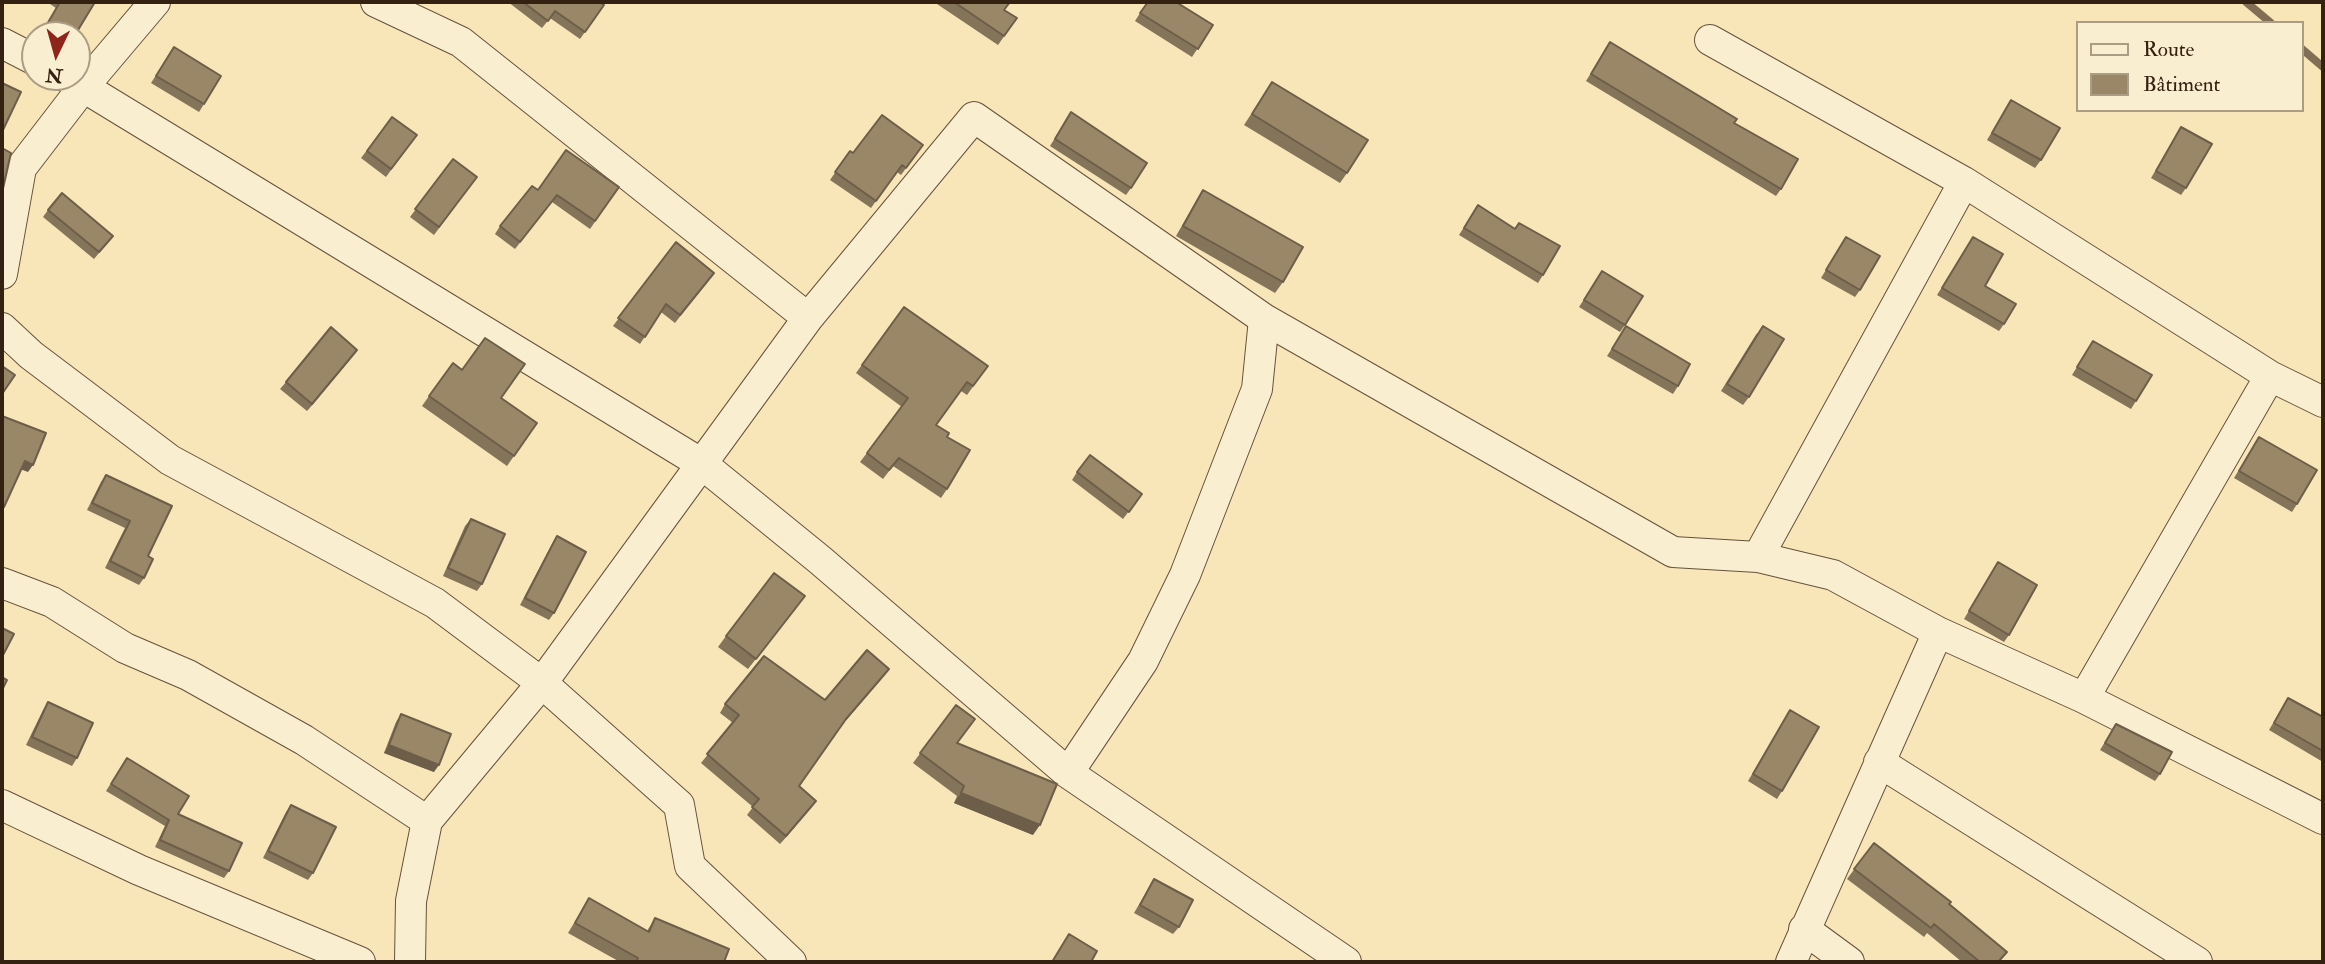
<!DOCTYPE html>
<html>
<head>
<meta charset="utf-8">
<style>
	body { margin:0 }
	#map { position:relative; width:2325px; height:964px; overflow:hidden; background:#f8e5b8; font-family:"IM FELL Double Pica",serif }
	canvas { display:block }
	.frame { position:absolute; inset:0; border:4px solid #352112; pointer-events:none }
	.legend { position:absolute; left:2076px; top:21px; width:228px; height:91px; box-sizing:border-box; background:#faeed1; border:2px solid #ab9c85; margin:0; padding:9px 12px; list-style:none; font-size:21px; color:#352112 }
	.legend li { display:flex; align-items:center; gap:14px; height:35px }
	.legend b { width:35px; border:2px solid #ab9c85 }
	.north { position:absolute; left:21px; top:21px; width:70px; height:70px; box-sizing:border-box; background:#faeed1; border:2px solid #ab9c85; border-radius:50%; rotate:185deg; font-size:19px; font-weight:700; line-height:28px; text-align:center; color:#352112 }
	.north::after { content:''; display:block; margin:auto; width:24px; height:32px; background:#8f2418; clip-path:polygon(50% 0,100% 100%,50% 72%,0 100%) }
</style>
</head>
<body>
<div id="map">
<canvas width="2325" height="964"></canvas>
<div class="frame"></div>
<ul class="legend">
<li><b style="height:9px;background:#faeed1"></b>Route</li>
<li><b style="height:19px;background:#9a8768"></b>Bâtiment</li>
</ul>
<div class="north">N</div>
</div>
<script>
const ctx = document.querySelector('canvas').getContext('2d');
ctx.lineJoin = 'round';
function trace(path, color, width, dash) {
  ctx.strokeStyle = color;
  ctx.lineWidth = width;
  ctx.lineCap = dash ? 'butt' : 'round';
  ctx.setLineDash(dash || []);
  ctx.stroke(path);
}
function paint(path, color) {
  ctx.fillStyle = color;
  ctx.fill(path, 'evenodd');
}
trace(new Path2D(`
	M2246,2L2271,23
	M2302,49L2323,67`), '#826e54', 8);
const minor = new Path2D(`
	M376,2L461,42L808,318
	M1710,40L1964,182L2270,376L2323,402
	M2,43L35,60
	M67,77L702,464L820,560L1068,773L1346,962
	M2,274L21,168L84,86L155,2
	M2,328L31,355L170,460L435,603L542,683L679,805L690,866L791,962
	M1758,557L1964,182
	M2,583L52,602L125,648L188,675L304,740L427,821
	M2084,698L2270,376
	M1879,762L2197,962
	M1068,773L1143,661L1185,575L1257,389L1264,319
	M2,805L139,870L360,962
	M1804,929L1849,962
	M410,962L411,901L427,821L542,683L808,318L974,117L1264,319L1673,552L1758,557L1833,575L1938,632
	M1791,962L1938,632L2084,698L2323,819`);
trace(minor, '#66523c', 32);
trace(minor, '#faeed1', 30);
paint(new Path2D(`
	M47,2H95L75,35H44L41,33L56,8Z
	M508,2H599L604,5L580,39L550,18L542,28Z
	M934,2H1010L1004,10L1017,18L998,45Z
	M1147,2L1213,25L1192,57L1135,21Z
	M1610,42L1734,123L1781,189L1776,196L1586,81Z
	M169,55L204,104L199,112L151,83Z
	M1272,82L1347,173L1340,183L1244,125Z
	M2011,100L2041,160L2035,168L1987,140Z
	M1071,112L1131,188L1126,195L1050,146Z
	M392,117L417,135L386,177L361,158Z
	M2181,127L2186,188L2181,195L2151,178Z
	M923,145L901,175L897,172L871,208L830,180L850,151L853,153Z
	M453,159L477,177L434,235L410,217Z
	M619,187L590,229L552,202L515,249L495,234L500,226L538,190Z
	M1203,190L1283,282L1275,293L1176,236L1196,201Z
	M1478,205L1515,229L1543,275L1538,283L1459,235Z
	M48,210L113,236L94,259L43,217Z
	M1846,237L1860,290L1855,297L1821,278Z
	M1973,237L1985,286L2004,324L1999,331L1937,295Z
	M676,242L714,273L675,323L661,312L640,344L613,326Z
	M1597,279L1625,325L1620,332L1579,307Z
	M904,307L988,366L967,395L961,391L936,425L947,437V489L941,498L893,466L883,479L860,462L902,407L856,373Z
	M1626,326L1678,386L1673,394L1607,356Z
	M1757,333L1749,397L1743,405L1721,391Z
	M2093,341L2136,401L2131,409L2072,375Z
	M352,357L307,411L280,389L286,382Z
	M429,396L501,398L537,423L507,466L422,406Z
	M2259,437L2297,504L2292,512L2234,478Z
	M1077,472L1142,494L1123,519L1072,480Z
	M106,475L148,556L144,578L139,585L105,568L125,528L87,510L101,482Z
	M471,519L482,584L477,591L443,576L465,526Z
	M557,536L554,613L549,620L520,605L552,544Z
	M1998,562L2009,635L2004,642L1964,619Z
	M797,607L748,669L718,647L726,636Z
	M883,677L840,727L799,786L810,809L780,844L747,815L753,807L701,763L733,723L720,713L725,704L825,700Z
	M2288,698L2323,717V762L2269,730Z
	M48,702L77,758L72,766L26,745L43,710Z
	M956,705L957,743L1033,835L954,803L957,796L913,763Z
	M1790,710L1782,791L1777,799L1748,781Z
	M401,714L434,772L384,753L396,722Z
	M2116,724L2160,774L2155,781L2100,750Z
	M127,758L229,871L224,878L155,847L165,826L106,791Z
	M291,805L313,873L308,880L263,858L286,812Z
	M1874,843L2007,952L1999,962H1962L1927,933L1924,937L1847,879Z
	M1154,879L1179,927L1173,934L1134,913Z
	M589,898L647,931L655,918L724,962H620L568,933Z`), '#847459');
paint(new Path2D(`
	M357,350L352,357L307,411L312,404Z
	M25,461L33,465L28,472L20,469Z
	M889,669L883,677L840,727L846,719Z
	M389,745L439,765L434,772L384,753Z
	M961,793L1040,825L1033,835L954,803Z
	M816,801L810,809L780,844L786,836Z`), '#6c5e49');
const building = new Path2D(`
	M60,2H95L75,35H62L46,26Z
	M523,2H599L604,5L585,32L555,11L548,21Z
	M954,2H1010L1004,10L1017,18L1004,36Z
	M1148,2H1176L1213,25L1198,49L1140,13Z
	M1610,42L1737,119L1734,123L1798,159L1781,189L1591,74Z
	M174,47L221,76L204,104L156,76Z
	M1272,82L1368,140L1347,173L1252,114Z
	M2,83L21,92L2,132Z
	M2011,100L2060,128L2041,160L1992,133Z
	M1071,112L1147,163L1131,188L1055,139Z
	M882,115L923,145L906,168L902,165L876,201L835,172L850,151L853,153Z
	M392,117L417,135L391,169L367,151Z
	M2181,127L2212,144L2186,188L2156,171Z
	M2,148L11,153L2,193Z
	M566,150L619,187L595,221L557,195L520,242L500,226L532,186L538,190Z
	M453,159L477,177L439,227L415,209Z
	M1203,190L1303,247L1283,282L1183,226Z
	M62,193L113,236L99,252L48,210Z
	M1478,205L1515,229L1519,223L1560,246L1543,275L1464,228Z
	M1846,237L1880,256L1860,290L1826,270Z
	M1973,237L2003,254L1985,286L2016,304L2004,324L1942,288Z
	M676,242L714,273L680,315L666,304L645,337L618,318Z
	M1602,271L1643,296L1625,325L1584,300Z
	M904,307L988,366L973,386L967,382L936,425L949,433L947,437L970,450L947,489L899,458L889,470L867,453L908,398L862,365Z
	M1626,326L1690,364L1678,386L1612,349Z
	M1763,326L1784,339L1749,397L1727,384Z
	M331,327L357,350L312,404L286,382Z
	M485,338L525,364L501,398L537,423L514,456L429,396L453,363L462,370Z
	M2093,341L2152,375L2136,401L2077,367Z
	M2,366L15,375L2,394Z
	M2,416L46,433L33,465L25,461L4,507L2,506Z
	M2259,437L2317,470L2297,504L2239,471Z
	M1090,455L1142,494L1129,512L1077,472Z
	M106,475L172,506L148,556L153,559L144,578L110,561L130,521L92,503Z
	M471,519L505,534L482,584L448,568Z
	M557,536L586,552L554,613L525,598Z
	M1998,562L2037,585L2009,635L1969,611Z
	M774,573L805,596L756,659L726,636Z
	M2,628L14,634L2,657Z
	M867,650L889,669L846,719L799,786L816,801L786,836L752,807L759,799L707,754L739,715L725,704L764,656L825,700Z
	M2,677L7,680L2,690Z
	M2288,698L2323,717V751L2274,723Z
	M48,702L93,723L77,758L32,737Z
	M956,705L975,719L957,743L1057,784L1040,825L961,793L964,786L920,753Z
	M1790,710L1819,727L1782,791L1753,774Z
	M401,714L451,734L439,765L389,745Z
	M2116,724L2172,752L2160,774L2105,743Z
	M127,758L189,796L178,814L242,843L229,871L160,840L169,820L111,784Z
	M291,805L336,827L313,873L268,851Z
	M1874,843L1951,902L1949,904L2007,952L1998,962H1980L1934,924L1931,928L1854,869Z
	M1154,879L1193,900L1179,927L1140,905Z
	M589,898L649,932L655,918L729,949L724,962H636L638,958L575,923Z
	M1069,934L1097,951L1091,962H1052Z`);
paint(building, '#9a8768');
trace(building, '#6c5e49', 2);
</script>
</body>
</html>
